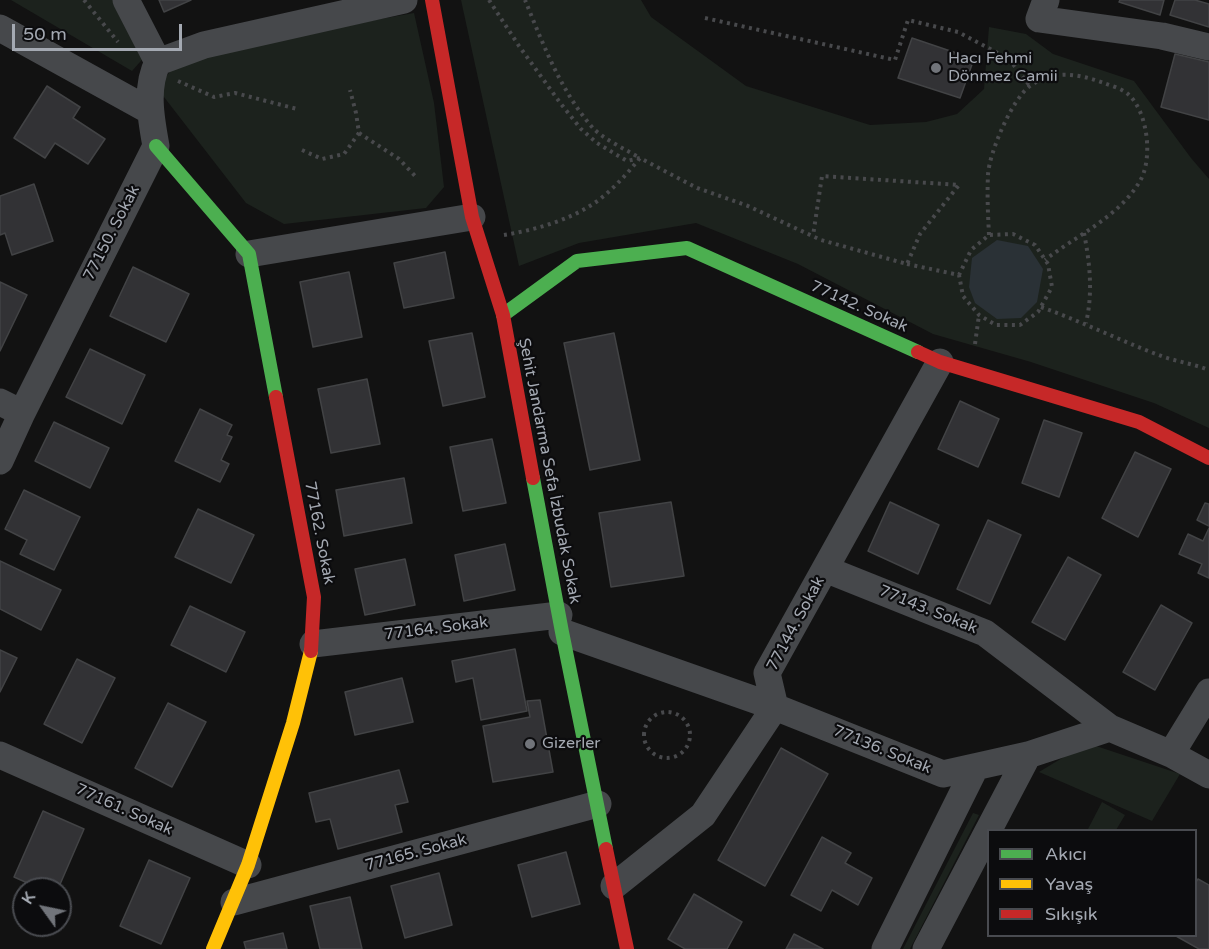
<!DOCTYPE html>
<html>
<head>
<meta charset="utf-8">
<style>
	body { margin:0 }
	#map { position:relative; width:1209px; height:949px; overflow:hidden; background:#121212; font-family:"Varela Round",sans-serif }
	canvas { display:block }
	.legend { position:absolute; left:987px; top:829px; width:210px; height:108px; box-sizing:border-box; background:#0c0c0e; border:2px solid #494b50; margin:0; padding:8px 10px; list-style:none; font-size:18px; color:#a4a9b2 }
	.legend li { display:flex; align-items:center; gap:12px; height:30px }
	.legend b { width:30px; border:2px solid #494b50 }
	.north { position:absolute; left:12px; top:877px; width:60px; height:60px; box-sizing:border-box; background:#0c0c0e; border:2px solid #494b50; border-radius:50%; rotate:303deg; font-size:16px; font-weight:700; line-height:24px; text-align:center; color:#a4a9b2 }
	.north::after { content:''; display:block; margin:auto; width:21px; height:27px; background:#71747a; clip-path:polygon(50% 0,100% 100%,50% 72%,0 100%) }
	.scale { position:absolute; left:12px; top:24px; width:170px; height:27px; box-sizing:border-box; border:3px solid #a4a9b2; border-top:0; padding-left:8px; font-size:18px; line-height:21px; white-space:nowrap; color:#a4a9b2; -webkit-text-stroke:4px #0c0c0e; paint-order:stroke }
</style>
</head>
<body>
<div id="map">
<canvas width="1209" height="949"></canvas>
<ul class="legend">
<li><b style="height:8px;background:#4caf50"></b>Akıcı</li>
<li><b style="height:8px;background:#ffc107"></b>Yavaş</li>
<li><b style="height:8px;background:#c62828"></b>Sıkışık</li>
</ul>
<div class="north">K</div>
<div class="scale">50 m</div>
</div>
<script>
const ctx = document.querySelector('canvas').getContext('2d');
ctx.lineJoin = 'round';
function paint(path, color) {
  ctx.fillStyle = color;
  ctx.fill(path, 'evenodd');
}
function trace(path, color, width, dash) {
  ctx.strokeStyle = color;
  ctx.lineWidth = width;
  ctx.lineCap = dash ? 'butt' : 'round';
  ctx.setLineDash(dash || []);
  ctx.stroke(path);
}
function drawText(font, color, halo, rows, align = 'center') {
  ctx.font = font + ' "Varela Round",sans-serif';
  ctx.lineWidth = 4.5;
  ctx.setLineDash([]);
  ctx.textBaseline = 'middle';
  ctx.strokeStyle = halo;
  ctx.fillStyle = color;
  for (const [text, x, y, turn = 0] of rows) {
    ctx.save();
    ctx.translate(x, y);
    ctx.rotate((+turn || 0) * Math.PI / 180);
    ctx.textAlign = isNaN(turn) ? turn : align;
    if (halo) ctx.strokeText(text, 0, 0);
    ctx.fillText(text, 0, 0);
    ctx.restore();
  }
}
paint(new Path2D(`
	M11,0H121L147,54L132,71Z
	M461,0H641L651,17L746,86L870,125L926,122L957,114L984,89L989,27L1026,34L1053,54L1134,81L1191,158L1209,179V428L1154,403L1031,362L933,334L798,264L696,223L579,243L519,266Z
	M414,13L434,103L444,187L426,208L284,224L246,203L157,88L184,54Z
	M1087,743L1180,774L1152,821L1039,772Z
	M1102,802L1125,815L1116,830L1088,829Z
	M973,813L979,815L910,949H903Z`), '#1c221d');
paint(new Path2D(`
	M997,240L1028,246L1043,269L1037,302L1021,318L997,319L975,303L969,287L972,258Z`), '#2a3136');
const building = new Path2D(`
	M159,0H191L164,12Z
	M1120,0H1164L1160,15L1119,2Z
	M1175,0H1195L1209,4V27L1170,15Z
	M912,38L974,59L960,98L898,78Z
	M1175,54L1209,62V120L1161,107Z
	M47,86L80,107L73,118L105,139L88,164L55,143L45,158L14,138Z
	M34,184L53,241L12,255L5,233L0,235V196Z
	M445,252L454,298L404,308L394,263Z
	M133,267L189,294L166,342L110,316Z
	M349,272L362,337L313,347L300,282Z
	M0,282L27,295L0,351Z
	M472,333L485,397L443,406L429,341Z
	M614,333L640,460L590,470L564,343Z
	M90,349L145,375L122,424L66,397Z
	M367,379L380,444L331,453L318,389Z
	M960,401L999,419L978,467L938,449Z
	M200,409L232,425L227,435L232,437L221,460L229,464L220,482L175,461Z
	M1044,420L1082,433L1059,497L1022,483Z
	M54,422L109,448L90,488L35,461Z
	M492,439L506,503L463,511L450,447Z
	M1135,452L1171,469L1138,537L1102,518Z
	M404,478L412,523L344,536L336,490Z
	M24,490L80,517L54,570L20,554L27,540L5,529Z
	M671,502L684,576L611,587L599,513Z
	M890,502L939,525L918,574L868,551Z
	M1205,503L1209,504V526L1197,520Z
	M198,509L254,535L231,583L175,557Z
	M988,520L1021,535L990,604L957,589Z
	M1209,528V578L1198,573L1202,564L1179,554L1188,534L1203,541Z
	M505,544L515,590L464,601L455,555Z
	M1068,557L1101,575L1065,640L1032,622Z
	M405,559L415,605L365,615L355,569Z
	M0,561L61,590L41,630L0,609Z
	M1161,605L1192,623L1155,690L1123,672Z
	M190,606L245,632L226,672L171,645Z
	M515,649L527,711L481,720L473,678L456,682L452,661Z
	M0,650L17,658L0,692Z
	M77,659L115,678L82,743L44,724Z
	M402,678L413,722L355,735L345,692Z
	M540,700L553,772L493,782L483,726L530,717L527,701Z
	M168,703L206,722L172,787L135,768Z
	M781,748L828,774L765,886L718,860Z
	M399,770L408,802L395,805L402,832L338,849L330,819L316,822L309,793Z
	M43,811L84,829L58,889H41L14,877Z
	M822,837L851,853L845,863L872,878L858,905L832,890L821,911L791,895Z
	M566,852L580,904L532,917L518,865Z
	M149,860L190,878L161,944L120,926Z
	M439,873L452,925L405,938L391,886Z
	M1198,879L1209,885V949H1199L1176,936H1196V882Z
	M694,894L742,922L727,949H685L668,939Z
	M350,897L362,949H320L310,906Z
	M283,933L287,949H246L244,942Z
	M794,934L823,949H786Z`);
paint(building, '#323235');
trace(building, '#424345', 1.5);
trace(new Path2D(`
	M84,0L118,42
	M489,0L519,46L561,104L581,129L597,143L627,161L640,158L697,188L748,206L821,240L907,264L920,234L959,185L822,176L813,236
	M705,18L895,60L908,20L958,32L1009,59L1030,86
	M178,81L214,97L235,93L297,109
	M359,133L399,159L417,178
	M302,150L322,159L344,154L359,133L356,113L350,90
	M1084,233C1090,264 1093,293 1086,323
	M504,235C534,230 567,221 593,204C611,192 626,175 640,158C627,150 603,139 593,128C561,92 543,44 525,0
	M989,235C988,215 987,195 988,175C989,153 1012,99 1030,86C1054,69 1079,74 1104,83C1112,86 1123,89 1129,95C1148,113 1153,159 1140,181C1119,217 1077,235 1045,260
	M907,264L959,275L963,296L979,315L996,325H1020L1038,312L1052,287L1048,264L1035,245L1013,234L989,235L971,250L959,275
	M1041,307C1083,322 1123,342 1164,357C1179,362 1194,364 1209,370
	M975,344L979,315
	M644 735a23 23 0 1 1 46 0a23 23 0 1 1-46 0Z`), '#48494c', 4, [3, 4.5]);
trace(new Path2D(`
	M1046,0L1039,19L1162,36L1209,47
	M0,28L150,111
	M158,62L204,45L404,0
	M249,254L472,217
	M0,402L22,413
	M0,461L22,413L156,146C151,119 145,87 158,62L126,0
	M825,569L985,633L1110,728
	M562,632L775,707L943,774L1028,755L1110,728L1171,754L1209,692
	M313,644L559,615
	M1171,754L1209,775
	M0,755L248,865
	M614,886L703,815L775,707L767,673L940,362
	M234,902L598,804
	M885,949L975,768
	M926,949L1028,755`), '#46484b', 27);
trace(new Path2D(`
	M156,146L249,254L276,397
	M503,315L577,261L687,248L918,352
	M533,478L562,632L606,849`), '#4caf50', 14);
trace(new Path2D(`
	M213,949L248,865L293,723L311,651`), '#ffc107', 14);
trace(new Path2D(`
	M432,0L472,217L503,315L533,478
	M918,352L940,362L1139,422L1209,458
	M276,397L314,597L311,651
	M606,849L627,949`), '#c62828', 14);
for (const [x, y, r, color] of [
	[936,68,6,"#71747a"],
	[530,744,6,"#71747a"]
]) {
  const dot = new Path2D();
  dot.arc(x, y, r, 0, 2 * Math.PI);
  ctx.fillStyle = color;
  ctx.fill(dot);
  trace(dot, '#0c0c0e', 2);
}
drawText('16px', '#a4a9b2', '#0c0c0e', [
	["Hacı Fehmi",948,59],
	["Dönmez Camii",948,77],
	["Gizerler",542,744]
], 'left');
drawText('16px', '#a4a9b2', '#0c0c0e', [
	["77150. Sokak",112,233,-63],
	["77142. Sokak",859,307,24],
	["Şehit Jandarma Sefa İzbudak Sokak",549,471,79],
	["77162. Sokak",319,533,79],
	["77143. Sokak",928,610,22],
	["77144. Sokak",796,624,-62],
	["77164. Sokak",436,629,-7],
	["77136. Sokak",882,750,22],
	["77161. Sokak",124,810,24],
	["77165. Sokak",416,853,-15]
]);
</script>
</body>
</html>
